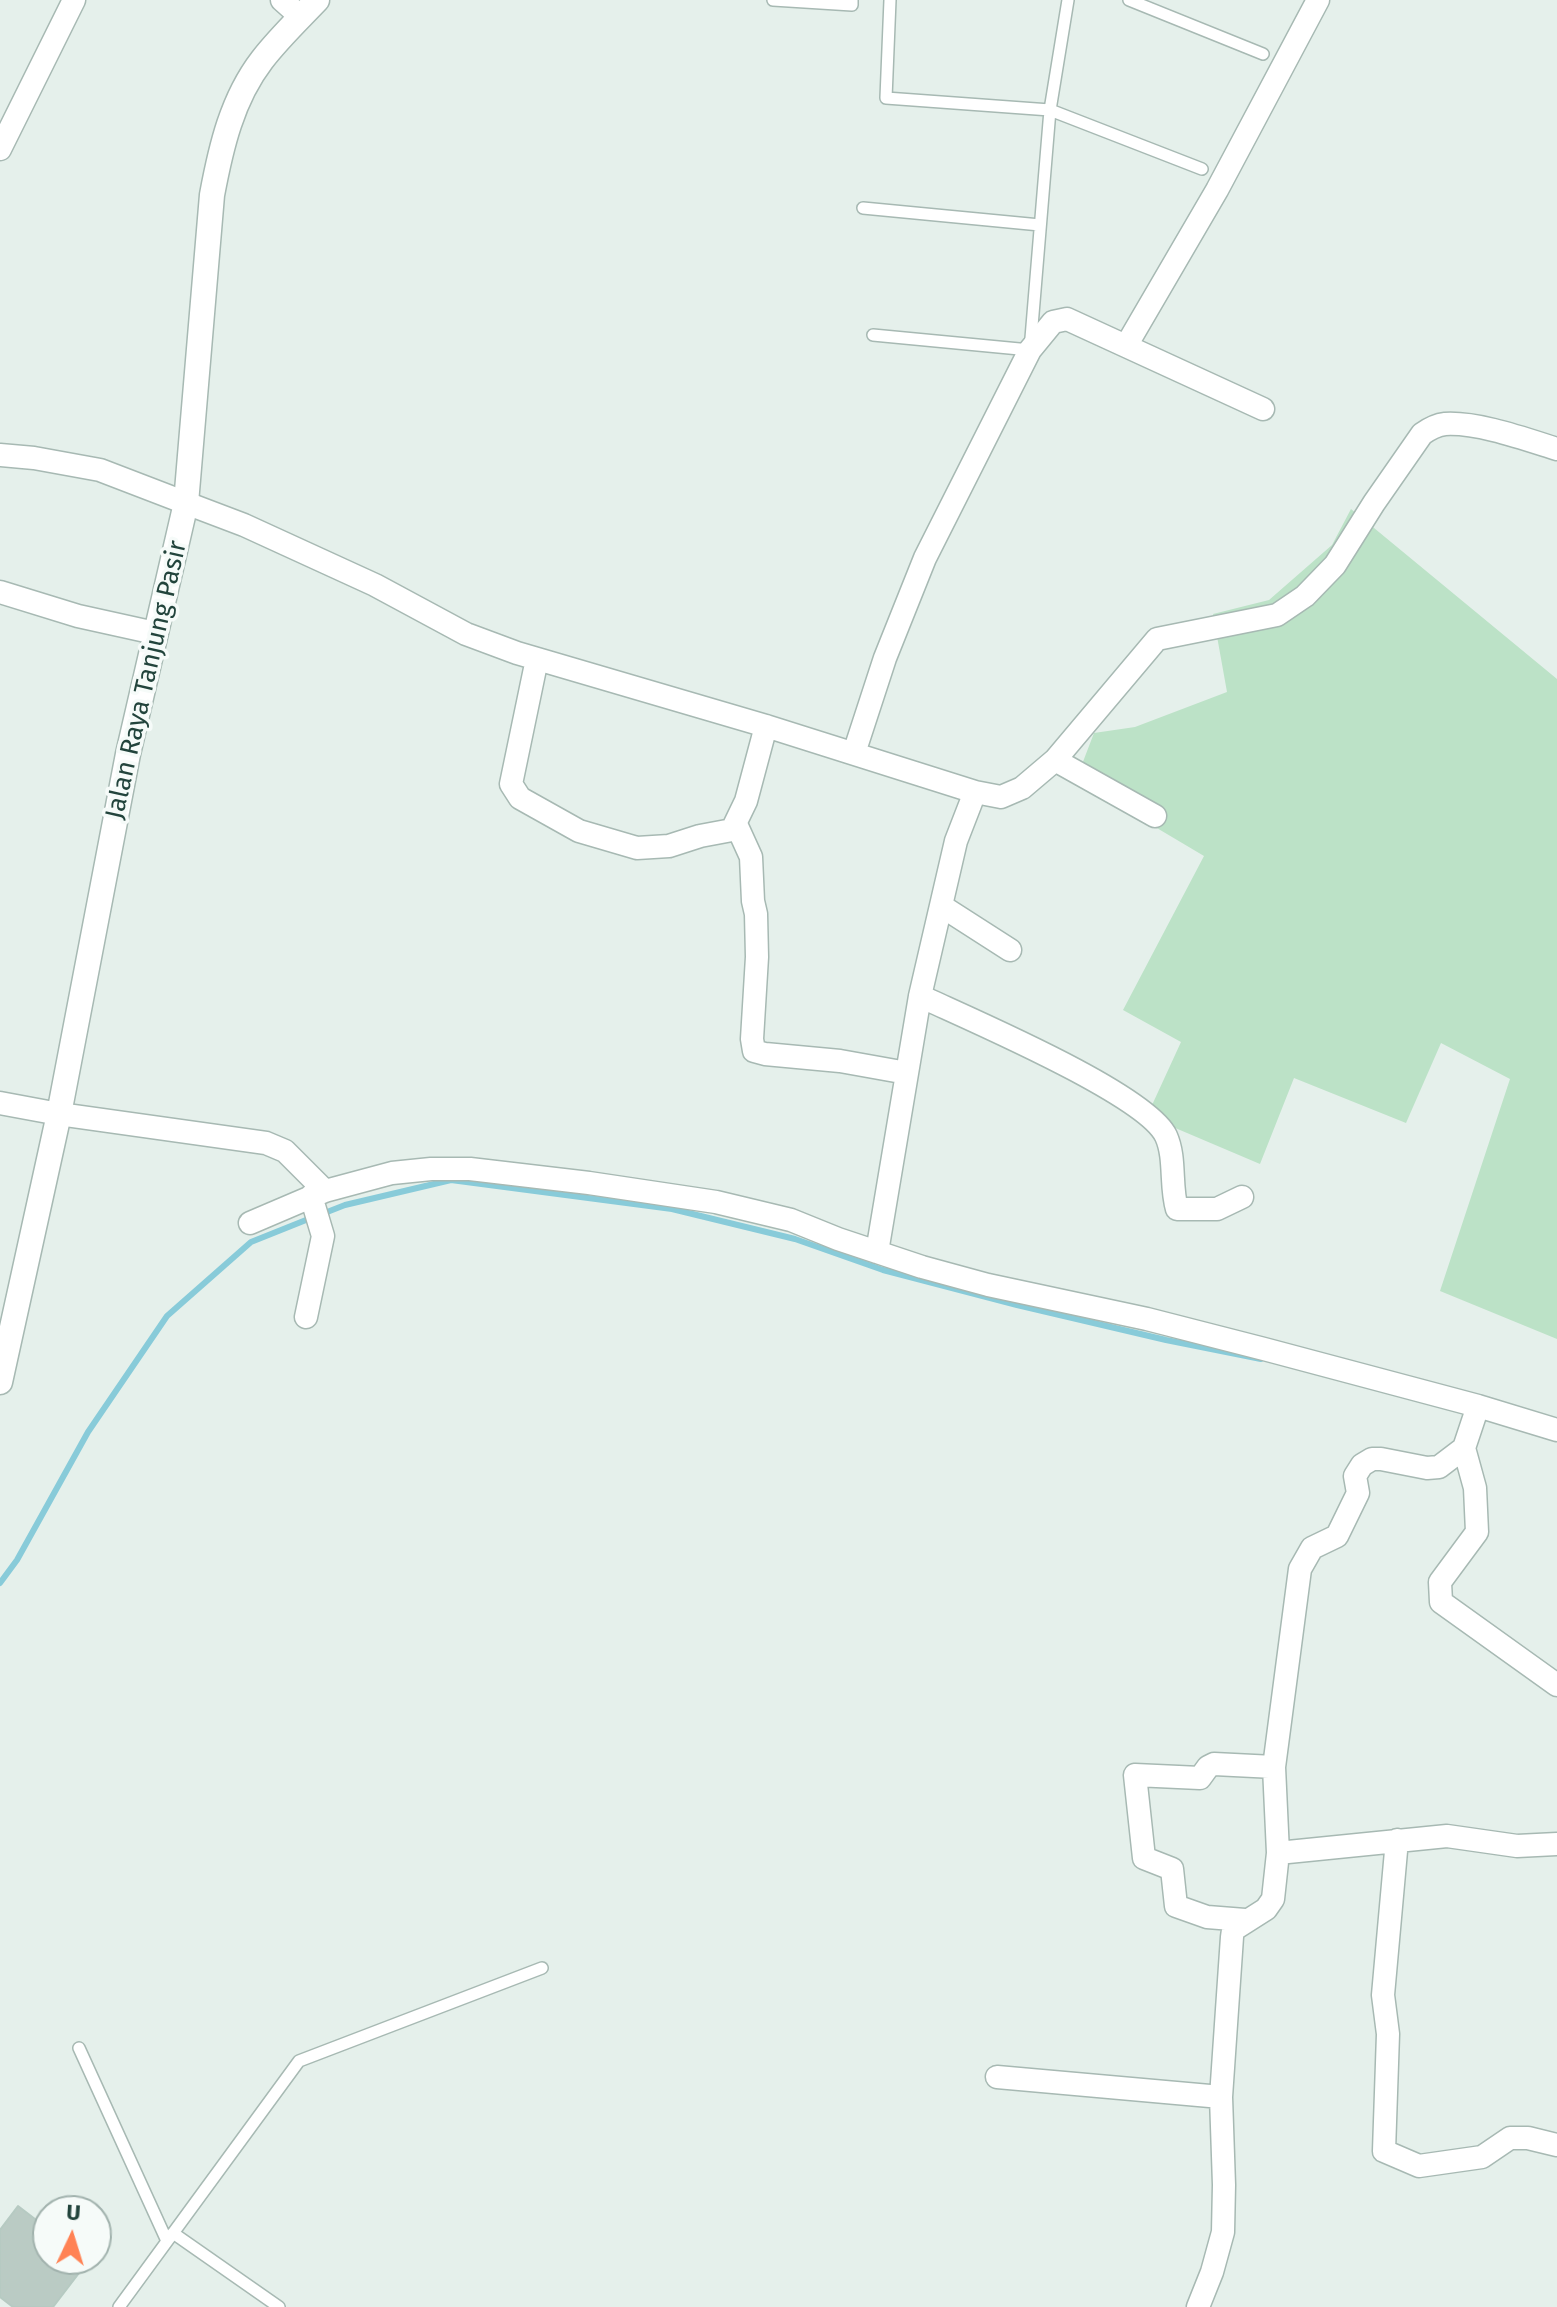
<!DOCTYPE html>
<html>
<head>
<meta charset="utf-8">
<style>
	body { margin:0 }
	#map { position:relative; width:1557px; height:2307px; overflow:hidden; background:#e5f0eb; font-family:"Fira Sans",sans-serif }
	canvas { display:block }
	.north { position:absolute; left:32px; top:2195px; width:80px; height:80px; box-sizing:border-box; background:#f6fbf9; border:2px solid #a1b2ad; border-radius:50%; rotate:4deg; font-size:22px; font-weight:700; line-height:32px; text-align:center; color:#22443c }
	.north::after { content:''; display:block; margin:auto; width:28px; height:36px; background:#ff8254; clip-path:polygon(50% 0,100% 100%,50% 72%,0 100%) }
</style>
</head>
<body>
<div id="map">
<canvas width="1557" height="2307"></canvas>
<div class="north">U</div>
</div>
<script>
const ctx = document.querySelector('canvas').getContext('2d');
ctx.lineJoin = 'round';
function paint(path, color) {
  ctx.fillStyle = color;
  ctx.fill(path, 'evenodd');
}
function trace(path, color, width, dash) {
  ctx.strokeStyle = color;
  ctx.lineWidth = width;
  ctx.lineCap = dash ? 'butt' : 'round';
  ctx.setLineDash(dash || []);
  ctx.stroke(path);
}
function drawText(font, color, halo, rows, align = 'center') {
  ctx.font = font + ' "Fira Sans",sans-serif';
  ctx.lineWidth = 7;
  ctx.setLineDash([]);
  ctx.textBaseline = 'middle';
  ctx.strokeStyle = halo;
  ctx.fillStyle = color;
  for (const [text, x, y, turn = 0] of rows) {
    ctx.save();
    ctx.translate(x, y);
    ctx.rotate((+turn || 0) * Math.PI / 180);
    ctx.textAlign = isNaN(turn) ? turn : align;
    if (halo) ctx.strokeText(text, 0, 0);
    ctx.fillText(text, 0, 0);
    ctx.restore();
  }
}
paint(new Path2D(`
	M1351,509L1557,679V1339L1440,1291L1510,1079L1441,1043L1406,1123L1294,1078L1260,1164L1147,1116L1181,1042L1123,1010L1204,856L1076,780L1094,733L1135,727L1227,692L1213,614L1269,600L1332,545Z`), '#bce2c7');
trace(new Path2D(`
	M322,1214L345,1205L451,1180L672,1209L795,1239L883,1270L1017,1305L1166,1340L1261,1359
	M0,1583L17,1560L88,1432L167,1316L251,1242L311,1218`), '#88cbd9', 6);
const building = new Path2D(`
	M18,2206L48,2229V2259L89,2260L53,2307H13L0,2297V2230Z`);
paint(building, '#bacbc4');
trace(building, '#b6cac2', 2);
const service = new Path2D(`
	M773,0L852,5V0
	M890,0L886,98L1050,110L1202,169
	M1129,0L1263,54
	M863,208L1040,225
	M873,335L1030,350L1050,110L1068,0
	M79,2048L167,2241
	M173,2233L279,2307
	M119,2307L299,2061L542,1968`);
const minor = new Path2D(`
	M282,0L301,17
	M0,149L74,0
	M1126,346L1217,190L1318,0
	M0,455L34,458L100,470L186,503L244,525L375,585L466,634L517,653L766,726L975,792L1001,797L1022,788L1055,760L1157,639L1277,615L1305,596L1335,565L1374,503L1422,434C1429,429 1436,425 1445,424C1478,422 1525,439 1557,449
	M0,592L78,616L155,633
	M537,659L511,784L520,798L579,831L637,848L669,846L700,836L732,830L746,801L766,726
	M854,753L885,658L925,558L1030,350L1053,322L1067,319L1263,409
	M1055,760L1155,816
	M736,824L751,857L753,901L756,914L757,957L752,1039L754,1051L765,1054L840,1061L907,1073
	M943,907L1010,950
	M920,996C969,1019 1146,1094 1166,1136C1176,1158 1170,1186 1177,1209H1217L1242,1197
	M0,1103L59,1114L266,1143L285,1151L325,1191
	M250,1223L325,1191L392,1173L431,1169H470L589,1183L716,1202L791,1220L838,1239L922,1267L988,1285L1147,1319L1264,1349L1478,1406L1557,1430
	M877,1252L920,996L956,841L975,792
	M306,1317L323,1236L311,1196
	M1464,1448L1475,1488L1477,1532L1440,1582L1441,1602L1557,1685
	M1397,1840L1383,1995L1388,2034L1384,2151L1419,2166L1482,2157L1510,2138H1528L1557,2145
	M1278,1853L1447,1836L1517,1846L1557,1844
	M1245,1920L1207,1917L1176,1906L1172,1869L1144,1858L1135,1775L1200,1778L1208,1767L1214,1764L1274,1767
	M997,2077L1221,2097
	M1198,2307L1212,2272L1223,2232L1224,2185L1221,2097L1232,1937L1233,1930L1266,1909L1273,1899L1278,1853L1274,1767L1300,1569L1312,1548L1337,1536L1358,1493L1355,1476L1362,1465L1372,1459H1381L1427,1468L1439,1467L1464,1448L1478,1406`);
const tertiary = new Path2D(`
	M0,1382L59,1114L128,754L186,503L212,195C221,147 232,99 262,60C278,39 299,19 317,0`);
trace(service, '#a7b9b3', 14);
trace(minor, '#a7b9b3', 25);
trace(tertiary, '#a7b9b3', 27);
trace(service, '#fff', 11);
trace(minor, '#fff', 22);
trace(tertiary, '#fff', 24);
drawText('26px', '#22443c', '#f6fbf9', [
	["Jalan Raya Tanjung Pasir",147,680,-77]
]);
</script>
</body>
</html>
